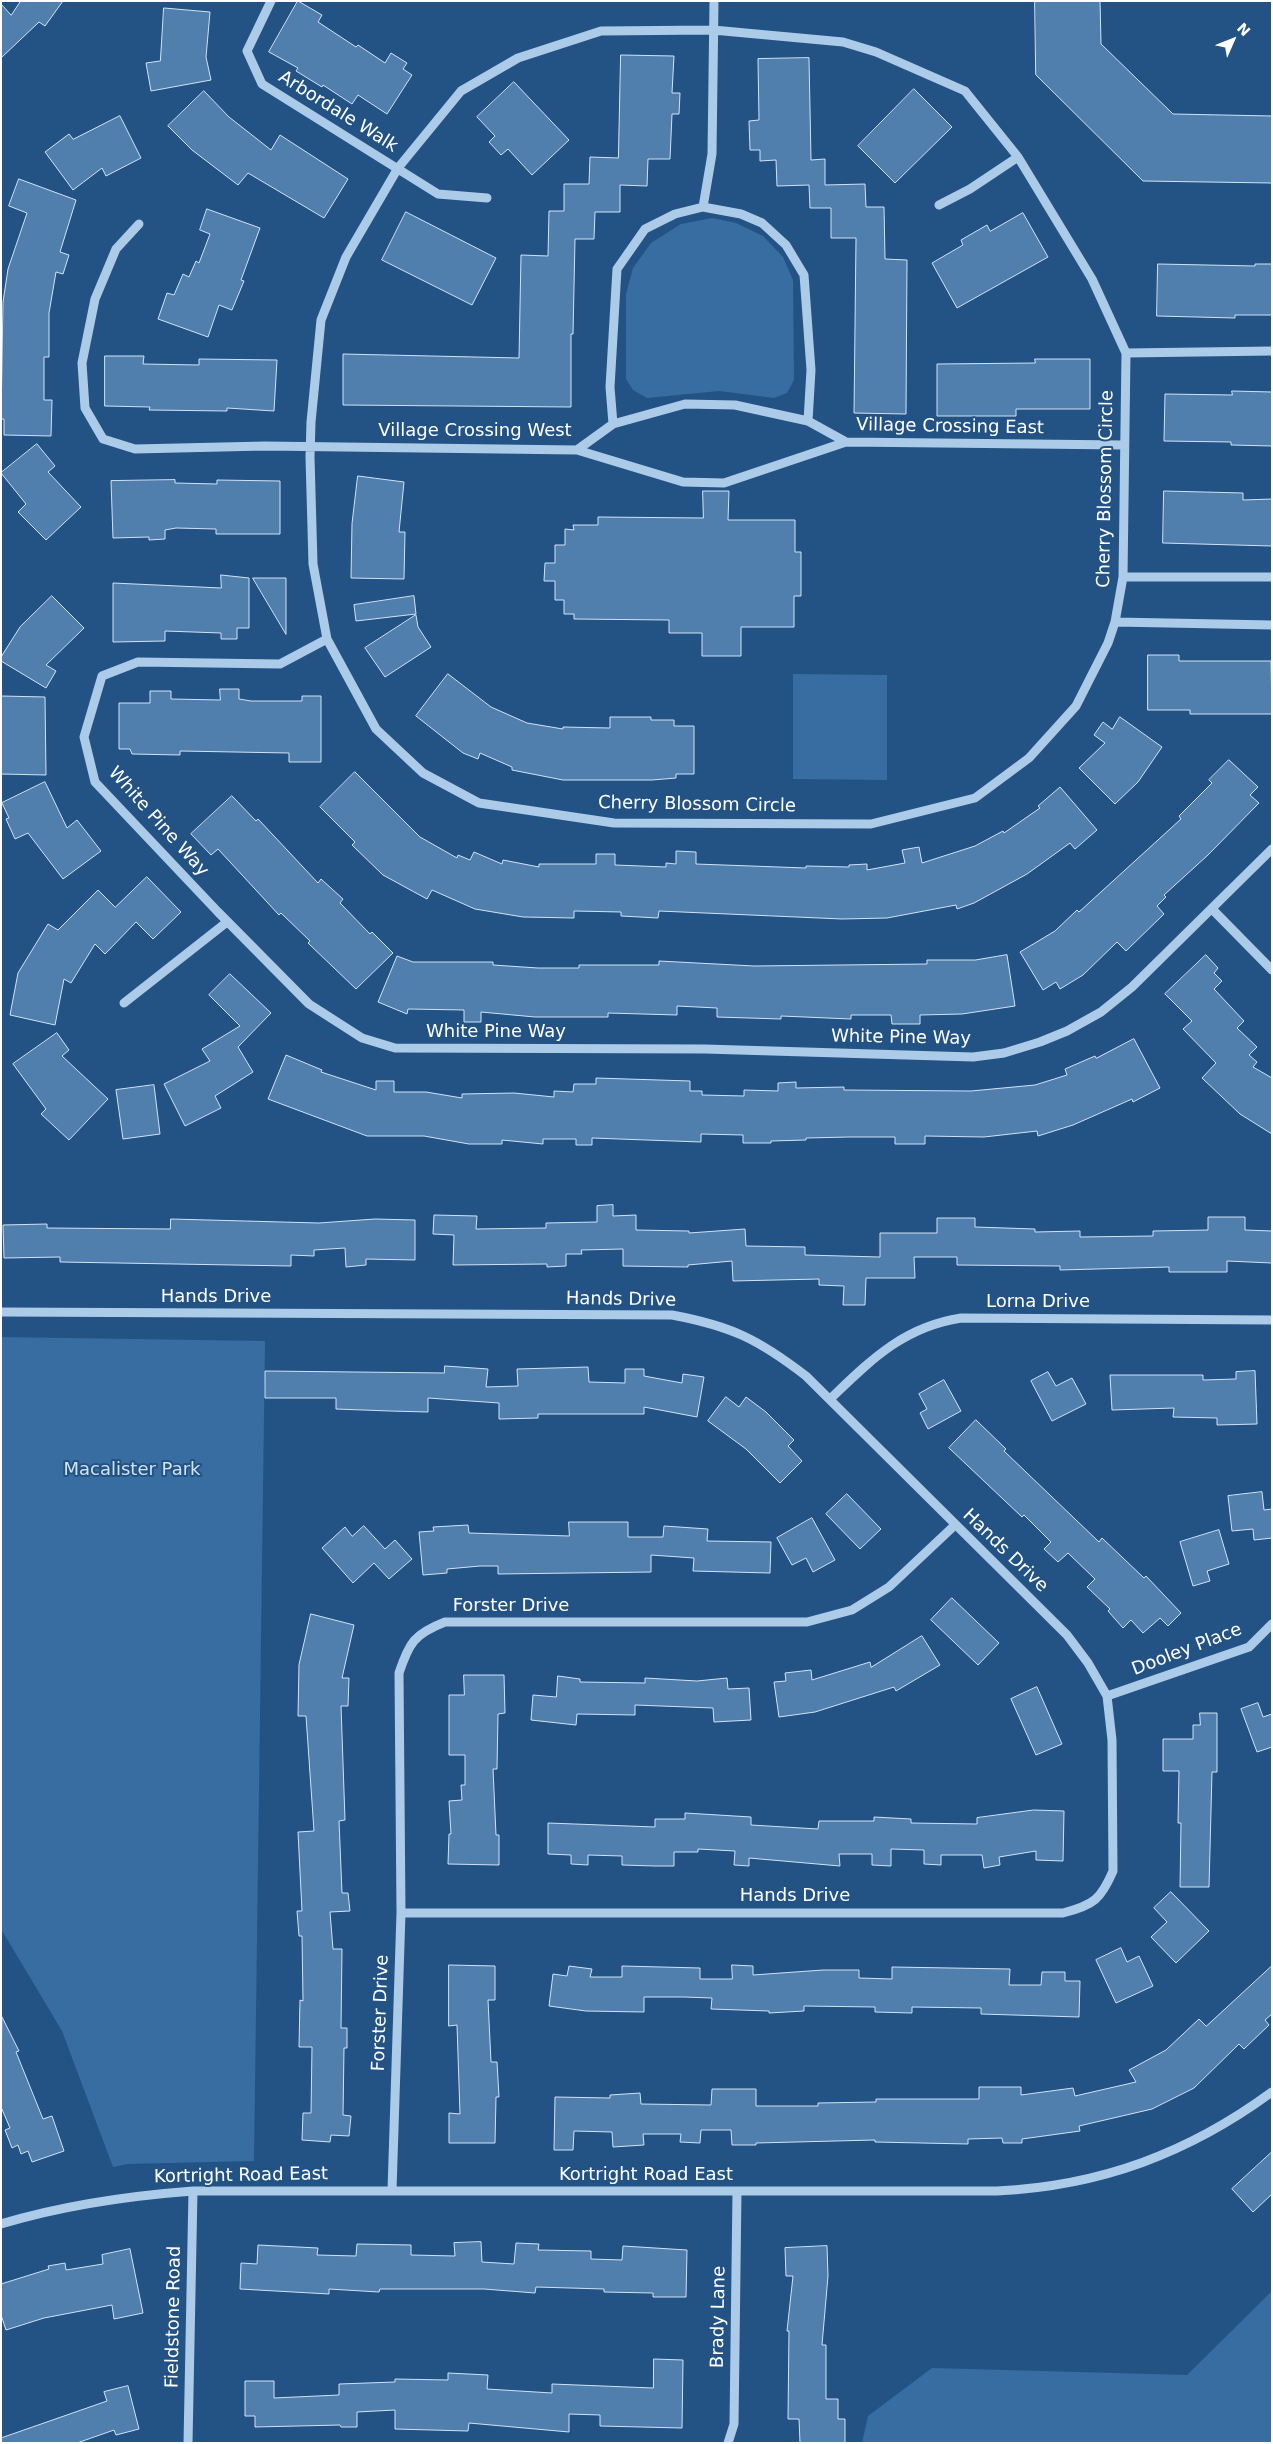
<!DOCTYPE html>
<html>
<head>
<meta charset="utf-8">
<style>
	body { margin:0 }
	#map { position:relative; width:1273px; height:2444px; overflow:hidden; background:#235384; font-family:"DejaVu Sans",sans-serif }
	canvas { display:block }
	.frame { position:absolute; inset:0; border:2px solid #fff; pointer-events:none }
	.north { position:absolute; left:1208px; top:15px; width:50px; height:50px; -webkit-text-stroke:4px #235384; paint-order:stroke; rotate:46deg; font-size:14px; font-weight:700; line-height:20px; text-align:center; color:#fff }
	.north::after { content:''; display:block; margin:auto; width:18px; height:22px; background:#fff; clip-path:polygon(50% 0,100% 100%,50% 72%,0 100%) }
</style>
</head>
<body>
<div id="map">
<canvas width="1273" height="2444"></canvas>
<div class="frame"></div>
<div class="north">N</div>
</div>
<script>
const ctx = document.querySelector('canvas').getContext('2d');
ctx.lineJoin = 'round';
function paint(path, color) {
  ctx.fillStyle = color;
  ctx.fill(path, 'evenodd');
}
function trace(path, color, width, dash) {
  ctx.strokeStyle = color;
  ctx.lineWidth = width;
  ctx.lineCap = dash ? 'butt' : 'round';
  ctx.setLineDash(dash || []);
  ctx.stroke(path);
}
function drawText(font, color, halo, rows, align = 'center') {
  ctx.font = font + ' "DejaVu Sans",sans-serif';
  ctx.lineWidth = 4;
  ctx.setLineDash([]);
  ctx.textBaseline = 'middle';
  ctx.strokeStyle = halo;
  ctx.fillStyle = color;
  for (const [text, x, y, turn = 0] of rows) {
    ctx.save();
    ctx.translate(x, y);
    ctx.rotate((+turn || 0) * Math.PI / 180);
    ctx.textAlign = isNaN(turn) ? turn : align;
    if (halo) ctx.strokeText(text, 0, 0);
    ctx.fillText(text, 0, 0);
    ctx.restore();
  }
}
paint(new Path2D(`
	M712,218L736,223L763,236L783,257L793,280L794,380L787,393L774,398L719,391L647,398L633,390L626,379V294L633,268L651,243L681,224Z
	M793,674L887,675V780L793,779Z
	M1,1337L265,1341L254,2161L128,2164L113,2167L62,2031L1,1929Z
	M1272,2291V2443H862L868,2416L932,2368L1187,2375Z`), '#376da1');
const building = new Path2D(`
	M21,1H63L45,26L39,22L1,58V4L11,15Z
	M298,1L322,15L318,22L356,47L358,45L385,63L391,53L407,63L403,69L412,75L387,114L358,95L352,104L323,85L322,87L296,71L298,68L269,52Z
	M1035,1H1100L1101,44L1173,114L1272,116V183L1143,181L1036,75Z
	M164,8L210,12L206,57L211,80L151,91L146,63L160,61Z
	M621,55L674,56L672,93H680L679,114H672L670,159H648L647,186L620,185V212H595L594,239H575L573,334H571V407L343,405V354L519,358L521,255L548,256L549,211H564V184H589L590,157L618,158Z
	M809,58L811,160L825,159V185L865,184L866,207H884L885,259L907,260L906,414L854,413L856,238H831V208H810L809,185L777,186L776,160L760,161V150H750L749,121L759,120L758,59Z
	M514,82L569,140L532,175L508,149L501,155L489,142L495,136L477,117Z
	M914,89L952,127L895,183L858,146Z
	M204,91L229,117L271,150L280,135L348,179L324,218L248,173L238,185L192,150L168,126Z
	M120,116L141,158L106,176L102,168L73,190L45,152L69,134L73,139Z
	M19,179L76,200L60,252L69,255L63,274L56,272L49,313V357H44V400H52L51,436L4,435V419H1L3,302L8,269L27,213L9,206Z
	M207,209L260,228L241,280L244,281L232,310L219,305L208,337L158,319L167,293L174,295L183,274L189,277L196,261L199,263L210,234L200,230Z
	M406,212L496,258L472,305L382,260Z
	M1023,213L1048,257L957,308L932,263L963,245L961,240L987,225L990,231Z
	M1158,264L1255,266V264H1272V315H1235V318L1157,316Z
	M105,356H144L143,364L199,365V359L277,360L274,411L227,408V411L149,410L150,407L105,406Z
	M1035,359H1090V409H1016V416H937V364L1035,363Z
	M1232,391L1272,392V446L1231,445V442L1164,441L1165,394L1232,395Z
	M37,444L55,466L48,472L81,507L46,540L18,512L26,504L1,473Z
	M358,476L404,482L399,532H405L404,579L351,578L352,524Z
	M175,480V483L217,484V480L280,481V534H216V529L176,528L165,530V539L149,540V537L113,538L111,481Z
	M703,491H729L728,520H795V552H801V596H794V627H741V656H702V633H669V620L574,619V614H564V600H555V581H544L545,563H555V545H565V529L574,530L573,525H598V517L703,518Z
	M1164,491L1243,493V500L1272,499V546L1163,543Z
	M221,575L249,578V628H237V639H221V633L165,631V641L113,642V583L221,588Z
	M253,578H286V634Z
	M52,596L84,628L46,665L56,671L46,688L1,661V657L20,627Z
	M414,596L416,614L356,621L354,605Z
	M416,615L418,627L431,647L385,677L365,648Z
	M1148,655H1179V661H1271L1272,714H1190V710H1148Z
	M448,674L491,707L527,723L563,729V727L610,728V717H651V720H674V726H694V774H676V778L652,780H563L512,770V767L480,753L478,759L463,753L416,716Z
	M220,689H239V699L251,701H302V696H321V762H289V753L180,751V755L132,754L130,749H119V703H150V691H171V699L220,700Z
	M1,696L45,697L46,775L1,774Z
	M1120,717L1162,747L1138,782L1115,804L1079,768L1105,743L1094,735L1103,722L1112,729Z
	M1229,760L1258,787L1250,795L1259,803L1208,855L1164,895L1166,897L1157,906L1164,914L1126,951L1117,942L1083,975L1060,989L1056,982L1043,990L1020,952L1055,931L1077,910L1079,912L1181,819L1179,816L1212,783L1209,780Z
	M355,772L420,837L457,858L458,855L470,860L474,852L502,864L503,860L539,867V864H596V854H615V865L666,867V863L676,864V851L696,852V864L806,868V866L849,867V865L867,864V870L905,863L902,850L919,847L922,863L975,846L1003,831L1004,833L1040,808L1038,806L1060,787L1097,830L1075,849L1070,843L1027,874L974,903L957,909L956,905L887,918L842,919L659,911L658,918L621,916V912L574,911V918L523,917L475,909L432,890L427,899L383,875L352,845L355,842L320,807Z
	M45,782L67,828L77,820L101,851L63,879L28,833L15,839L6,819L9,818L2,803Z
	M232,796L256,821L258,819L318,883L321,879L343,899L340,903L370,934L372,932L393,953L356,989L308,943L310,941L281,913L279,915L218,849L211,855L191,834Z
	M147,877L181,912L153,939L136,922L105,954L95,944L71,983L64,979L55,1025L10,1015L18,973L48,924L58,930L98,890L115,907Z
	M1007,955L1015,1006L962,1014L920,1015V1024H892L891,1015H851V1019L781,1016V1019L717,1017V1008L677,1006V1015L608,1013V1017H535L481,1012V1022H464V1010L408,1009L407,1014L378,1002L397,956L413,962H493V965L538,968H579V965H659V961L754,966L927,964V960H975Z
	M1206,955L1218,968L1214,973L1222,981L1214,989L1244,1021L1237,1028L1257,1047L1249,1055L1257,1062L1253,1067L1272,1078V1134L1240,1114L1202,1078L1216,1063L1183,1029L1192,1021L1165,994Z
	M230,974L271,1013L238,1047L253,1072L215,1096L221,1108L185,1126L164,1084L210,1061L202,1049L240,1026L209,995Z
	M57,1033L69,1050L62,1056L108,1099L69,1140L41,1114L46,1109L13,1064Z
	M1134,1039L1160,1088L1133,1102L1132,1099L1073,1125L1038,1136L1037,1131L984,1137L925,1136V1144H895V1137H849L806,1138V1140L771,1141V1143H743V1135L701,1134V1142L592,1138V1145H576V1139H543V1144L502,1140V1144H469L424,1136H367L268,1099L286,1055L322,1070L321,1072L376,1090V1081H394V1092H426L462,1098V1094L514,1093L554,1097V1091L573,1092L574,1084H596V1078L690,1081V1091H702V1095L744,1096V1090L778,1091V1083L796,1082V1088L844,1087V1090L971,1091L1035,1085L1067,1075L1065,1069L1095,1056L1096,1058Z
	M154,1085L160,1134L123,1139L116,1090Z
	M613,1205V1216L636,1215V1230L689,1231V1233L745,1229L746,1246L805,1247V1255L880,1257V1233H937V1218H975V1227L1035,1229V1232L1080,1231V1237L1153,1236V1231L1208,1230V1217H1245V1230L1272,1231V1263L1227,1261V1272H1169V1267L1060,1270V1266L957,1265V1257H914L915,1278H866L865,1305H843L844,1286L819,1285V1279L733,1281L732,1261L688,1265V1267L623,1266V1249L581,1250L582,1254H566V1266L547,1267V1264L453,1265L454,1235L433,1234L434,1215L477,1216L476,1229L546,1228V1223L597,1222V1206Z
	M171,1219L319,1223L375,1219L415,1220V1260L366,1259V1265L346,1267L345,1248L314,1250V1256L291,1255V1266L60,1262V1257L4,1258L3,1225L47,1224V1228L170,1229Z
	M445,1366L488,1369L486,1387L518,1386L517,1369L588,1367L589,1382L625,1383V1369H644V1376L682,1383L683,1374L704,1377L697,1417L644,1407V1414H538V1418L499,1419V1403L428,1398V1412L390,1411L336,1409V1398H265V1371L444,1373Z
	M1255,1371L1257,1424L1217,1425V1418L1173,1417L1174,1408L1112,1410L1110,1375H1203V1380L1236,1379V1372Z
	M1048,1372L1056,1386L1072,1378L1086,1404L1052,1421L1031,1381Z
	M944,1380L961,1411L928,1429L920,1413L927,1409L919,1394Z
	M726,1397L739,1407L746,1397L766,1412L794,1440L788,1446L802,1461L780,1483L746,1449L708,1421Z
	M976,1420L1006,1449L1004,1451L1099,1542L1102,1538L1144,1578L1146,1576L1181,1613L1168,1626L1160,1618L1143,1633L1131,1620L1123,1628L1108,1611L1110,1609L1087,1587L1095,1579L1068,1553L1058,1562L1044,1549L1051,1542L1024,1515L1022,1517L949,1448Z
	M1262,1492L1264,1510L1272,1509V1538L1254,1540L1253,1529L1232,1531L1228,1496Z
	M847,1494L881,1529L860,1549L826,1514Z
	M812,1518L835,1560L813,1572L806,1558L792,1565L777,1538Z
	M569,1522H628V1537H663L664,1526L708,1529L707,1541L771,1542L770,1573L693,1571L694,1558L651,1555V1572L498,1574V1566H480L447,1569V1573L423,1575L419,1532L434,1531L433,1527L468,1525L469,1533L569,1536Z
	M364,1526L385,1549L395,1540L412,1559L389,1579L374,1563L353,1583L322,1548L345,1527L352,1536Z
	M1219,1530L1229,1564L1207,1571L1210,1581L1193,1586L1180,1542Z
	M952,1598L999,1643L978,1665L931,1620Z
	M311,1614L354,1625L342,1678H349L348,1706H341L345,1820L339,1821L342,1893H348L350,1911L330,1912L333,1949H342L341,2028H347V2048H344L343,2115L351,2116L349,2136L331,2135L330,2142L302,2140L303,2113H311L312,2047H299L300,2000L303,2001L302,1936H299L297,1911H302L298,1832L314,1831L306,1716H298L299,1665Z
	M922,1636L940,1665L896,1691L894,1687L815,1712L779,1717L774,1682L786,1681L785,1673L811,1670L812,1680L870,1662L871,1667Z
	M464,1675H504L505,1713L498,1714L497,1769H493L496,1835H499V1865L448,1864L449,1834H451L449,1801L462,1800L461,1785H465V1755H449V1695H464Z
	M558,1676L580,1679V1682L645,1683V1678L697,1681L727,1678L728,1689L749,1688L751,1720L714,1722L713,1708L635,1705V1715L577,1714L576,1725L531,1720L533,1695L556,1697Z
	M1037,1687L1062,1744L1036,1755L1011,1699Z
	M1258,1703L1263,1717L1272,1714V1747L1257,1752L1241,1709Z
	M1200,1713H1217V1772H1212L1209,1887H1180L1181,1823H1178L1179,1771H1163V1739H1193V1725H1200Z
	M1034,1810L1064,1811L1063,1861L1036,1860V1851L999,1857L1000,1865L984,1868L982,1855H941V1865L924,1864V1850L891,1849V1866L872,1865V1854H839L840,1866L749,1858V1866L734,1865L735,1851L698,1849V1852H674V1866H655L622,1865V1856L588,1855V1865L571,1864V1855L548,1854V1823L655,1827V1819H685V1813L751,1817V1825L818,1829L819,1821H874V1817L911,1819V1823L977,1824V1818Z
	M1171,1892L1209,1931L1176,1963L1151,1937L1167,1922L1154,1908Z
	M1121,1948L1127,1962L1139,1956L1153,1986L1116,2003L1096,1960Z
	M449,1965L495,1966V2000H488L491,2062H497L499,2097H496L495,2143H449V2113L460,2114L457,2025L449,2026Z
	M732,1965L753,1966V1975L823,1970H859V1978L892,1979V1967L1010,1969L1009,1985H1041L1042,1972H1065V1981H1080L1079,2017L981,2014V2008L912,2007V2013L875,2012V2007L804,2006V2011L769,2013V2011L711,2009L712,1998L684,1997H644V2012L586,2011L549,2006L553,1974L567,1976L569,1966L592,1969L590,1977H622V1966L700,1968V1979H732Z
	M1272,1966V2014L1265,2020L1269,2025L1244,2049L1239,2044L1194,2088L1152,2109L1079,2126L1080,2131L1022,2139V2143H1003L1002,2138L968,2139V2144L875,2142V2140L756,2143V2145H732L731,2130H701L700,2143L680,2142L681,2134H643L644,2145L613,2147L612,2132L574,2131L573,2150H554L555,2097L610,2098V2095L640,2093L641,2104L711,2105L712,2089H756V2106H818V2103L876,2102V2099H979V2087H1021V2095L1073,2088L1075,2096L1136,2082L1129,2070L1166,2050L1199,2019L1206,2026Z
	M2,2017L19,2051L16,2052L43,2119L52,2116L64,2151L32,2162L28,2151L21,2154L18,2145L12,2148L5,2130L10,2128L1,2107Z
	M1272,2152V2194L1253,2212L1232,2189Z
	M481,2242L482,2262L514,2264L516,2243L539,2244L538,2250L591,2251V2259L622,2260L623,2246L687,2250L686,2297H653V2293L604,2292V2289L536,2287L535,2293L484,2289H380L379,2292L329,2289V2294L240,2289L241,2263L257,2264L258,2245L318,2248L317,2255L356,2256L357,2244L411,2245V2255L455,2256L454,2243Z
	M827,2246L828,2276L822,2345H826V2399H838V2419H845V2443H800L799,2419H788L789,2331H787L793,2276H786L785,2248Z
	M130,2249L143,2313L114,2319L112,2305L44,2318L6,2330L1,2315V2284L49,2269L48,2266L65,2263L66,2270L103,2264L102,2255Z
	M654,2359L683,2360L682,2428L600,2426V2415L569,2414V2432L469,2423L468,2431L395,2429V2410L357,2412V2427H341L340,2425L255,2427V2416H245V2381H274V2398L339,2395V2384L395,2382V2379L448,2380V2373L488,2375L487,2389L552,2393V2384L653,2388Z
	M128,2386L139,2429L116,2435L114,2430L77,2443H1V2438L107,2401L104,2392Z`);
paint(building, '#507fae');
trace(building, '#d0e3f6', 1);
trace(new Path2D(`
	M271,1L247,51L262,84L438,194L487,198
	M713,30L843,42L876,52L965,91L1018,157L1092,279L1126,353L1123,577L1115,622L1108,643L1076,706L1029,758L975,798L871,824L614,823L479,803L423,773L376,729L327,639L313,564L310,457L311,422L321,320L346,257L398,168L461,91L518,58L601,31Z
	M939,205L970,189L1018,157
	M703,207L712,154L714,1
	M139,224L116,249L95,299L82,363L85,408L103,439L135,449L265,446L577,450L613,424L685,404L735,405L808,421L846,442
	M1126,353L1272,351
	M613,424L610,387L617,269L645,229L675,214L703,207L741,214L762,223L786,245L804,275L811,370L808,421
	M577,450L683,482L724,483L846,442L1124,445
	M1123,577H1272
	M1115,622L1272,625
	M327,639L280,664L138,662L102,676L84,737L95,782L218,912L309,1004L362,1038L395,1048L705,1049L973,1057L1004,1053L1040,1042L1067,1031L1101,1012L1132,987L1272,849
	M1212,909L1272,970
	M124,1003L227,922
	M1,1312L672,1315C731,1326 758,1339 806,1376L1067,1635L1088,1663L1107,1696L1112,1740L1113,1871C1101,1899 1094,1905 1063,1913H401
	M830,1399C871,1360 903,1327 961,1318L1272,1320
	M1107,1696L1249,1647L1272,1624
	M392,2190L401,1913L399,1673C409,1643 414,1634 445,1622H807L852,1610L889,1587L955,1525
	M1,2224C64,2205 127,2196 193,2191H997C1101,2186 1189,2153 1272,2092
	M188,2443L193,2191
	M728,2443L734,2424L737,2191`), '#accbe8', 9);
drawText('18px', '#fff', '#235384', [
	["Arbordale Walk",338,112,32],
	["Village Crossing East",950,427,1],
	["Village Crossing West",475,431],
	["Cherry Blossom Circle",1106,489,-89],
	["Cherry Blossom Circle",697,805,1],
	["White Pine Way",158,822,48],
	["White Pine Way",496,1032],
	["White Pine Way",901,1038,1],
	["Hands Drive",216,1297],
	["Hands Drive",621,1300,1],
	["Lorna Drive",1038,1302],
	["Hands Drive",1005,1551,44],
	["Forster Drive",511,1606],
	["Dooley Place",1187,1650,-21],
	["Hands Drive",795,1896],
	["Forster Drive",381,2013,-88],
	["Kortright Road East",646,2175],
	["Kortright Road East",241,2176,-1],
	["Fieldstone Road",174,2317,-89],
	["Brady Lane",719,2317,-89]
]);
drawText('18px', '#d0e3f6', '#235384', [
	["Macalister Park",132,1470]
]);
</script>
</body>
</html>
